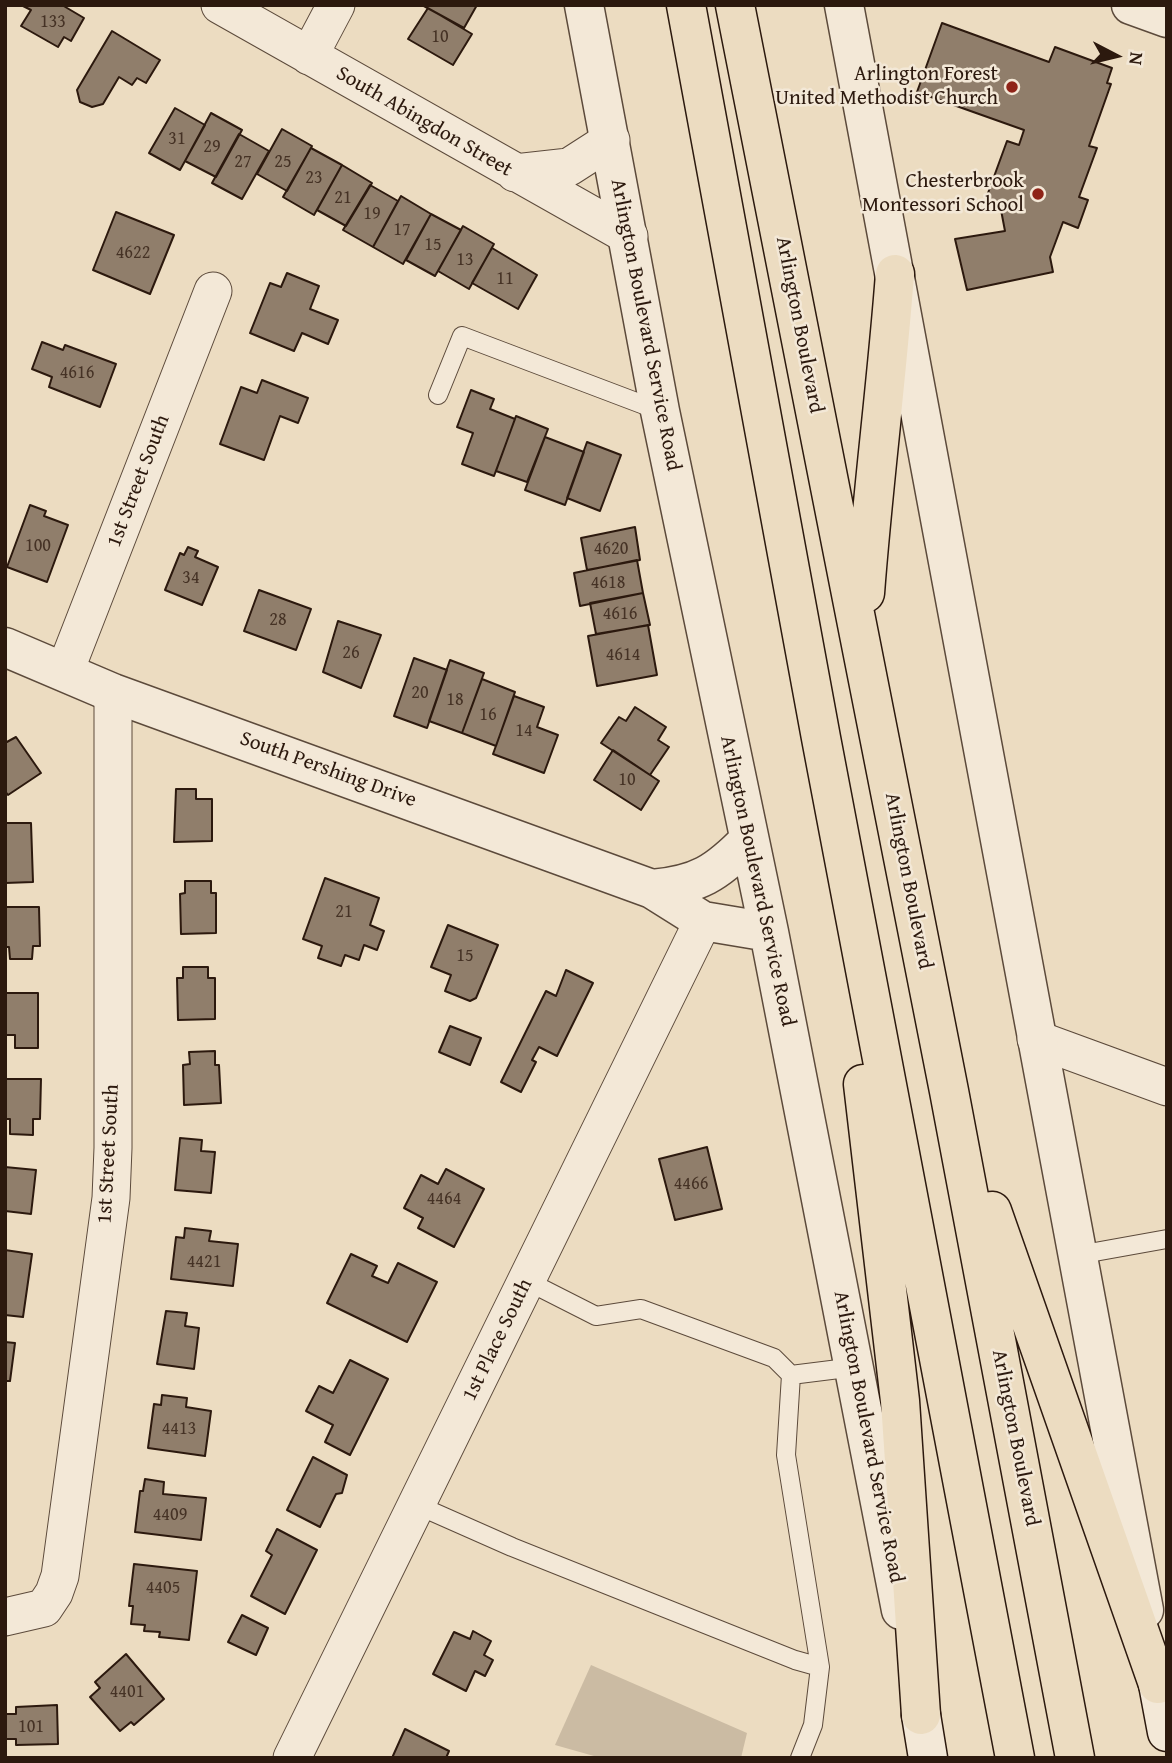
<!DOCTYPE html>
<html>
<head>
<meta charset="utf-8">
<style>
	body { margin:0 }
	#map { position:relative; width:1172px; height:1763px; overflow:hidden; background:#ecdcc1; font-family:"Gentium Book Plus",serif }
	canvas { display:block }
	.frame { position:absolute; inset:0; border:7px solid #2c190e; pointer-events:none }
	.north { position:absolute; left:1081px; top:21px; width:70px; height:70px; -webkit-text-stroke:5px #f3e8d7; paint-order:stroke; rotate:97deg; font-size:19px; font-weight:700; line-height:28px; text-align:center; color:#2c190e }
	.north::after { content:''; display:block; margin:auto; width:24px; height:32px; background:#2c190e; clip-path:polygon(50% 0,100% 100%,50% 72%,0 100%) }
</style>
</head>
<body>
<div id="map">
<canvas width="1172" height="1763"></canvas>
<div class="frame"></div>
<div class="north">N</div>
</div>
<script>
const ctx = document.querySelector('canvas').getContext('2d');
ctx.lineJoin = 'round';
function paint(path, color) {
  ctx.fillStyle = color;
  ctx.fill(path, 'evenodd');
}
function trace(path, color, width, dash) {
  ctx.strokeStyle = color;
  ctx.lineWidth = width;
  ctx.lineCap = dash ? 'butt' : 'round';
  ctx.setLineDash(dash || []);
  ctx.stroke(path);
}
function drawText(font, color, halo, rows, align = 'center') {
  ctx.font = font + ' "Gentium Book Plus",serif';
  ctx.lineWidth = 5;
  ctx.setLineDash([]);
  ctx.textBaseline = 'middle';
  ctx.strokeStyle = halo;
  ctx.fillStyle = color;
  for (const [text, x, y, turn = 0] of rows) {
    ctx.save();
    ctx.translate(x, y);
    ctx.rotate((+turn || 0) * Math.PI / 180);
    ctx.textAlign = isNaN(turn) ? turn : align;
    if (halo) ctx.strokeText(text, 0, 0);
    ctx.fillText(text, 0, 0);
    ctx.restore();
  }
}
paint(new Path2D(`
	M591,1665L747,1733L741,1758H601L555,1745Z`), '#cbbba3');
const building = new Path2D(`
	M21,5H62L84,18L71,41L64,37L58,47L21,26L31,10Z
	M422,5H477L464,28Z
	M428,8L472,34L453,65L408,39Z
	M942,23L1049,62L1055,47L1112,68L1107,83L1111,84L1089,146L1097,148L1079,197L1088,200L1078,228L1063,222L1050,257L1053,272L967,290L955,239L1005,231L1001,210L984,204L1007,141L1019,145L1024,130L917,92Z
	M112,31L160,60L146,83L137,78L132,85L119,77L103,104L92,107L80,102L77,90Z
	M175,108L205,125L180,170L149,153Z
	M211,113L242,130L216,177L185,161Z
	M282,129L312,146L287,191L257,174Z
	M239,134L269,151L242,199L212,183Z
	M311,148L342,165L314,215L283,197Z
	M342,165L372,183L346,226L317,210Z
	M370,185L398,201L373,247L343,230Z
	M401,196L431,214L403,264L373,247Z
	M116,212L174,235L150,294L93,270Z
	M431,214L461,230L435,276L406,260Z
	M463,226L494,244L469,289L438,271Z
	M492,248L537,275L518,309L472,283Z
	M287,273L319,286L310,309L338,320L328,344L302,333L294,351L250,333L270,283L281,287Z
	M42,342L63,350L65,345L116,364L100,407L49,387L52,377L32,369Z
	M262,380L308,398L298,423L280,416L264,460L220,444L241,387L257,393Z
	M471,390L494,399L490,409L515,419L494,476L462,464L473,433L457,427Z
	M516,416L548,429L527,482L496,471Z
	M545,437L584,452L565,505L525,490Z
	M587,442L621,455L600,511L567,498Z
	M30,505L46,511L44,516L68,525L47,582L7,567Z
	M635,527L640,560L587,570L581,538Z
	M188,547L198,551L195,557L218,567L202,605L165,590L180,553L184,555Z
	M637,560L643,593L580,606L574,573Z
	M259,590L311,609L296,650L244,631Z
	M643,593L650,625L596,634L590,603Z
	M338,621L381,635L361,688L323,672Z
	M648,625L657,675L597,686L588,636Z
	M414,658L447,670L427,728L394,716Z
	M450,660L484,673L462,733L429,721Z
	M482,679L515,692L496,746L462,733Z
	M514,696L544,707L537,727L558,735L544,773L493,754Z
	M635,707L666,727L658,740L669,747L650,775L601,743L619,717L626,721Z
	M16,737L41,773L8,795L5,791V743Z
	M613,750L659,781L641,810L594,780Z
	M176,789H196V799H212V841L174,842Z
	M5,823H31L33,882L5,883Z
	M325,878L379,898L370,925L384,931L377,950L364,945L359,960L345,955L341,966L318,958L322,946L303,939Z
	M185,881H211V893H216V933L181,934L180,894L185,893Z
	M5,907H39L40,946H33L32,959H10L9,947H5Z
	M448,925L498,945L476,998L470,1001L445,991L451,975L431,967Z
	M183,967H208V978H215V1019L178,1020L177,978H183Z
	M566,970L593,983L557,1056L539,1047L532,1060L536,1062L521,1092L501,1082L546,991L556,996Z
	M5,993H38V1048H15V1035H5Z
	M450,1026L481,1038L470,1065L439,1052Z
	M215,1051V1065H219L221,1103L184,1105L183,1065L190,1064L189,1052Z
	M5,1079H41L40,1119H33V1135L10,1134V1119H5Z
	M180,1138L202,1140L201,1151L215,1152L211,1193L175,1190Z
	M707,1147L722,1209L675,1220L659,1159Z
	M5,1167L36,1170L31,1214L5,1211Z
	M446,1169L484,1189L454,1247L418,1228L423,1218L404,1208L421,1175L438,1184Z
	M185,1228L211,1231L209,1241L238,1244L233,1286L171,1279L176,1237L184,1238Z
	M5,1250L32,1254L23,1317L5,1315Z
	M351,1254L377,1266L372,1276L388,1283L398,1263L437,1282L407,1342L327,1303Z
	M166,1311L187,1313L185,1326L199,1328L194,1369L157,1364Z
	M5,1342L15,1343L10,1381H5Z
	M350,1360L388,1379L350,1455L325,1442L333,1425L306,1411L319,1386L333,1393Z
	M162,1395L187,1398L186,1407L211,1411L205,1456L148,1448L154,1404L161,1405Z
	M313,1457L347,1475L342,1493L336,1494L320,1527L287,1510Z
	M145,1479L164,1482L163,1494L206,1498L201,1540L135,1532L140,1491H143Z
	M277,1529L317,1550L285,1614L251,1596L272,1555L266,1551Z
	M134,1564L197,1571L189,1640L159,1637L160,1632L144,1631L145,1625L131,1624L133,1606H129Z
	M242,1615L268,1628L256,1655L228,1642Z
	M473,1631L491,1641L484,1655L493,1660L485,1676L475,1671L466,1691L433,1674L454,1632L470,1639Z
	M126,1654L164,1699L134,1725L131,1722L120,1731L90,1697L100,1688L95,1682Z
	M57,1705L58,1744L16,1745V1739H5V1714H16V1707Z
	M405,1729L449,1751L446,1758H392Z`);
paint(building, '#907e6b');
trace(building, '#2c190e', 2);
const service = new Path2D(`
	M438,395L462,336L660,411
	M1078,1255L1167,1239
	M527,1281L596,1316L641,1309L774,1358L791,1375L786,1455L820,1667L813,1725L800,1758
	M791,1375L855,1367
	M417,1505L512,1547L795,1660L820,1667`);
const minor = new Path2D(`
	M220,5L629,236
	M309,56L336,5
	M515,173L569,167L611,140
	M65,671L213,291
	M1036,1039L1167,1087
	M5,1617L44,1608L54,1593L60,1576L111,1198L113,1148V693
	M292,1758L703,921`);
const tertiary = new Path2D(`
	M584,5L660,411L769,932L901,1610
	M844,5L1144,1610
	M1131,5L1167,18
	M5,647L113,693L652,889L703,921L769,932
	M652,889C698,885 717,873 749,840`);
const secondary = new Path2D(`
	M1158,1684L1167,1732
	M921,1715L928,1758`);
const trunk = new Path2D(`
	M686,5L821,738L1015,1758
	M735,5L949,1091L1075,1758
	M865,593C873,486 887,381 895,274
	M863,1084L900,1401L921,1715
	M992,1211L1158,1684`);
trace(service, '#5c4a3b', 20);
trace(minor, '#5c4a3b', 39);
trace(tertiary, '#5c4a3b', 41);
trace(secondary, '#2c190e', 41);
trace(trunk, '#2c190e', 41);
trace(service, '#f3e8d7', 18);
trace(minor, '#f3e8d7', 37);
trace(tertiary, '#f3e8d7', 38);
trace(secondary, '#f3e8d7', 38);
trace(trunk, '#ecdcc1', 38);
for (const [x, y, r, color] of [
	[1012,87,7,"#8f2418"],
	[1038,194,7,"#8f2418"]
]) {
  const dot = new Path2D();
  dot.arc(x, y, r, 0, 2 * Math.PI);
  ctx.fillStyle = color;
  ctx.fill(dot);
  trace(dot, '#f3e8d7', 2.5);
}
drawText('18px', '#453225', null, [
	["133",53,22],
	["10",440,37],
	["31",177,139],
	["29",212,147],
	["27",243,162],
	["25",283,162],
	["23",314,178],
	["21",343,198],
	["19",372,214],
	["17",402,230],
	["15",433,245],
	["4622",133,253],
	["13",465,260],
	["11",505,279],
	["4616",77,373],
	["100",38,546],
	["4620",611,549],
	["34",191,578],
	["4618",608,583],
	["4616",620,614],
	["28",278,620],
	["26",351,653],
	["4614",623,655],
	["20",420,693],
	["18",455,700],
	["16",488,715],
	["14",524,731],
	["10",627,780],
	["21",344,912],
	["15",465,956],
	["4466",691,1184],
	["4464",444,1199],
	["4421",204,1262],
	["4413",179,1429],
	["4409",170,1515],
	["4405",163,1588],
	["4401",127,1692],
	["101",31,1727]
]);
drawText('21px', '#2c190e', '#f3e8d7', [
	["Arlington Forest",998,75],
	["United Methodist Church",998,99],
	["Chesterbrook",1024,182],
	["Montessori School",1024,206]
], 'right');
drawText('21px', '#2c190e', '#f3e8d7', [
	["South Abingdon Street",424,122,30],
	["Arlington Boulevard Service Road",645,325,79],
	["Arlington Boulevard",799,325,79],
	["1st Street South",139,481,-69],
	["South Pershing Drive",328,770,20],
	["Arlington Boulevard Service Road",757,881,78],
	["Arlington Boulevard",908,881,79],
	["1st Street South",109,1154,-87],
	["1st Place South",498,1340,-64],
	["Arlington Boulevard Service Road",868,1437,79],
	["Arlington Boulevard",1015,1438,79]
]);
</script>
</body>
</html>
